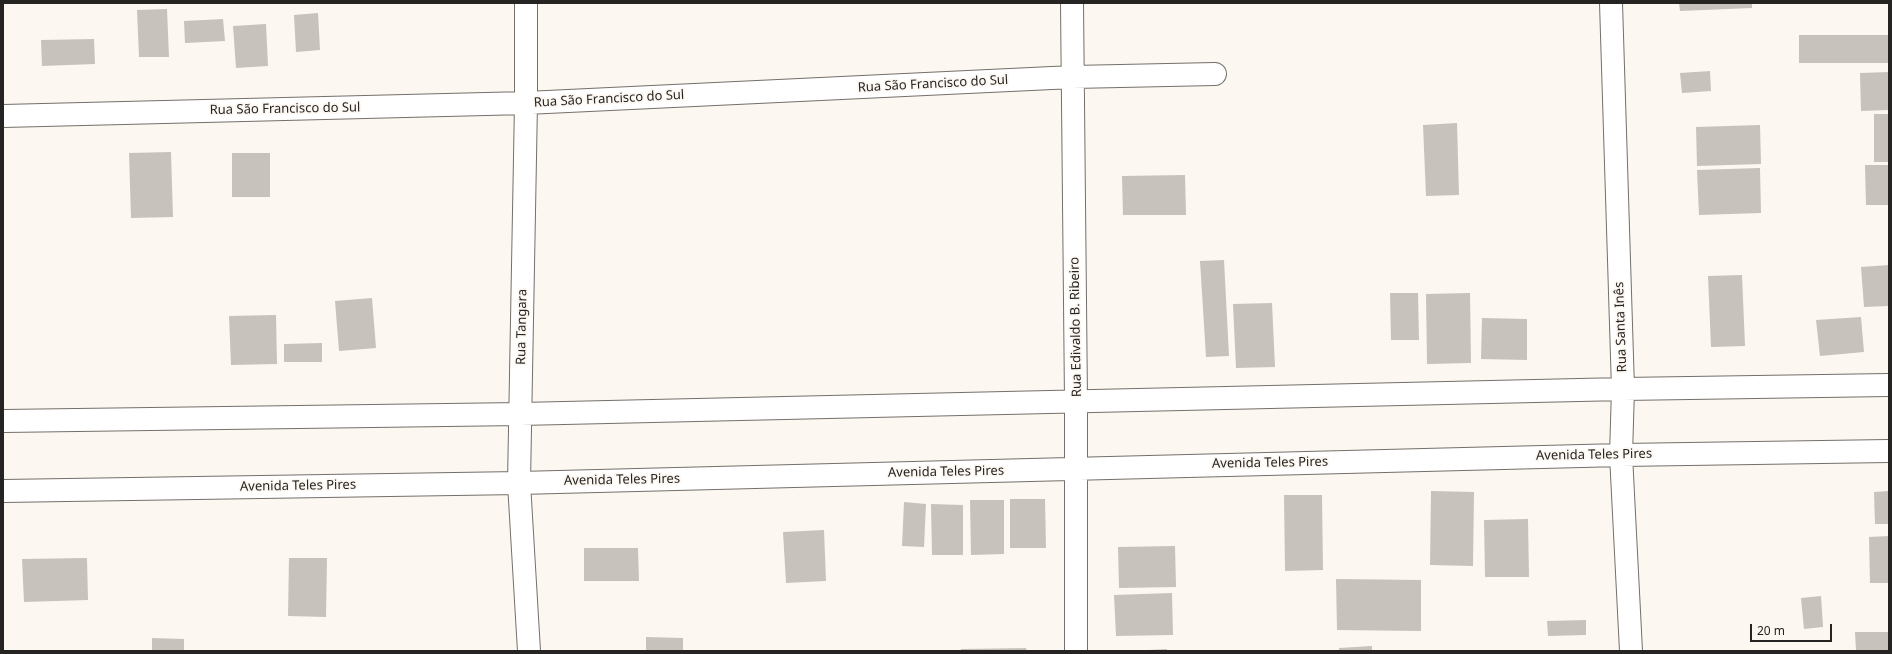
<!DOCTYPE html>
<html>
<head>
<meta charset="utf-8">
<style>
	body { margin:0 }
	#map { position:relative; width:1892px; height:654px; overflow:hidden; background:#fdf7f1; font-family:"Noto Sans",sans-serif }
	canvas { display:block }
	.frame { position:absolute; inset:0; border:4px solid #262422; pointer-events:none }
	.scale { position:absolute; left:1750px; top:624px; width:82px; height:18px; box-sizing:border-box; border:2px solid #262422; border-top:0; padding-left:5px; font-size:12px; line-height:14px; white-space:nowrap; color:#262422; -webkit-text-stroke:3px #fdf7f1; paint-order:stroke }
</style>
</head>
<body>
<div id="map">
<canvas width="1892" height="654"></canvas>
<div class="frame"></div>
<div class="scale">20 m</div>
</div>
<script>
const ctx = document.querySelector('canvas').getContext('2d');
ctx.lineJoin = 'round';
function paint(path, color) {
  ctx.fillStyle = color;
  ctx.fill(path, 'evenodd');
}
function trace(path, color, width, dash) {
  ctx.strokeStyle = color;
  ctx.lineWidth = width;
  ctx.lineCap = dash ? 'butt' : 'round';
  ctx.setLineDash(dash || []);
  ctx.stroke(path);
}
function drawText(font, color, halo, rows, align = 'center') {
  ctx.font = font + ' "Noto Sans",sans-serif';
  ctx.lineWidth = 3.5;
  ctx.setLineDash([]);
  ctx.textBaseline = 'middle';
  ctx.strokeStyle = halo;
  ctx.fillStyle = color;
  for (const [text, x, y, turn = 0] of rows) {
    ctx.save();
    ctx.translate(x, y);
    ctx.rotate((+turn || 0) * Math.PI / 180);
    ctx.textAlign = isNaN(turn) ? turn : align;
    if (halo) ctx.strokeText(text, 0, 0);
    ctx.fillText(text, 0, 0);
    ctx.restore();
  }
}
paint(new Path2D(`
	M1679,3H1752V8L1680,11Z
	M167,9L169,57H139L137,10Z
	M318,13L320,50L296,52L294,15Z
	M223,19L225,41L185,43L184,21Z
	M266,24L268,66L236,68L233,26Z
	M1799,35H1889V63H1799Z
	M94,39L95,64L42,66L41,40Z
	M1710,71L1711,91L1682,93L1680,73Z
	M1889,72V110L1861,111L1860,73Z
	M1874,114H1889V162H1874Z
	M1457,123L1459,195L1426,196L1423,125Z
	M1760,125L1761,164L1697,166L1696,127Z
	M171,152L173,217L131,218L129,153Z
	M232,153H270V197H232Z
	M1865,165H1889V205H1866Z
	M1760,168L1761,213L1699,215L1697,170Z
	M1185,175L1186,215H1123L1122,176Z
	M1224,260L1229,356L1206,357L1200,261Z
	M1889,265V306L1864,307L1861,267Z
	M1742,275L1745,346L1711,347L1708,276Z
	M1390,293H1418L1419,340H1391Z
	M1470,293L1471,363L1427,364L1426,294Z
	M372,298L376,348L339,351L335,301Z
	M1272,303L1275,367L1236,368L1233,304Z
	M276,315L277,364L231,365L229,316Z
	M1861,317L1864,352L1820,356L1816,320Z
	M1482,318L1527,319V360L1481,359Z
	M322,343V362H284V344Z
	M1431,491L1474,492L1473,566L1430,565Z
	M1889,491V524H1875L1874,492Z
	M1284,495H1322L1323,570L1285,571Z
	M1010,499H1045L1046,548H1010Z
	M970,500H1004V554L971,555Z
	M904,502L926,504L924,547L902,546Z
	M931,504L963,505V555H932Z
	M1528,519L1529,577H1485L1484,520Z
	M824,530L826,581L786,583L783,532Z
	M1889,536V583H1870L1869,537Z
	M1175,546L1176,587L1119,588L1118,547Z
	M584,548H638L639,581H584Z
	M87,558L88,600L24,602L22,559Z
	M289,558H327L326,617L288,616Z
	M1336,579L1421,580V631L1337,630Z
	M1172,593L1173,635L1116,636L1114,595Z
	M1821,596L1823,627L1804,629L1801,598Z
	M1586,620V635L1548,636L1547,621Z
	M1855,632H1889V651H1856Z
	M646,637L683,638V651H646Z
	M152,638L184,639V651H152Z
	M1372,646V651H1339V648Z
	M1026,648L1027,651H961V649Z
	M1167,649V651H1148V650Z`), '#c7c2bc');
const street = new Path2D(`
	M526,3V103L519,483L529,651
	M1072,3L1076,401V651
	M1611,3L1623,389L1621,455L1631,651
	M3,116L526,103L1073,77L1215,74
	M3,421L520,414L1623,389L1889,385
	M3,491L519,483L1621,455L1889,451`);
trace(street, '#746f6a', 24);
trace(street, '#fff', 22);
drawText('13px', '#262422', '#fdf7f1', [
	["Rua São Francisco do Sul",933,84,-3],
	["Rua São Francisco do Sul",609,99,-3],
	["Rua São Francisco do Sul",285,109,-1],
	["Rua Tangara",522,327,-89],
	["Rua Edivaldo B. Ribeiro",1076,327,-91],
	["Rua Santa Inês",1621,327,-92],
	["Avenida Teles Pires",1594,455,-1],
	["Avenida Teles Pires",1270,463,-1],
	["Avenida Teles Pires",946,472,-1],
	["Avenida Teles Pires",622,480,-1],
	["Avenida Teles Pires",298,486,-1]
]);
</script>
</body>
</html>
